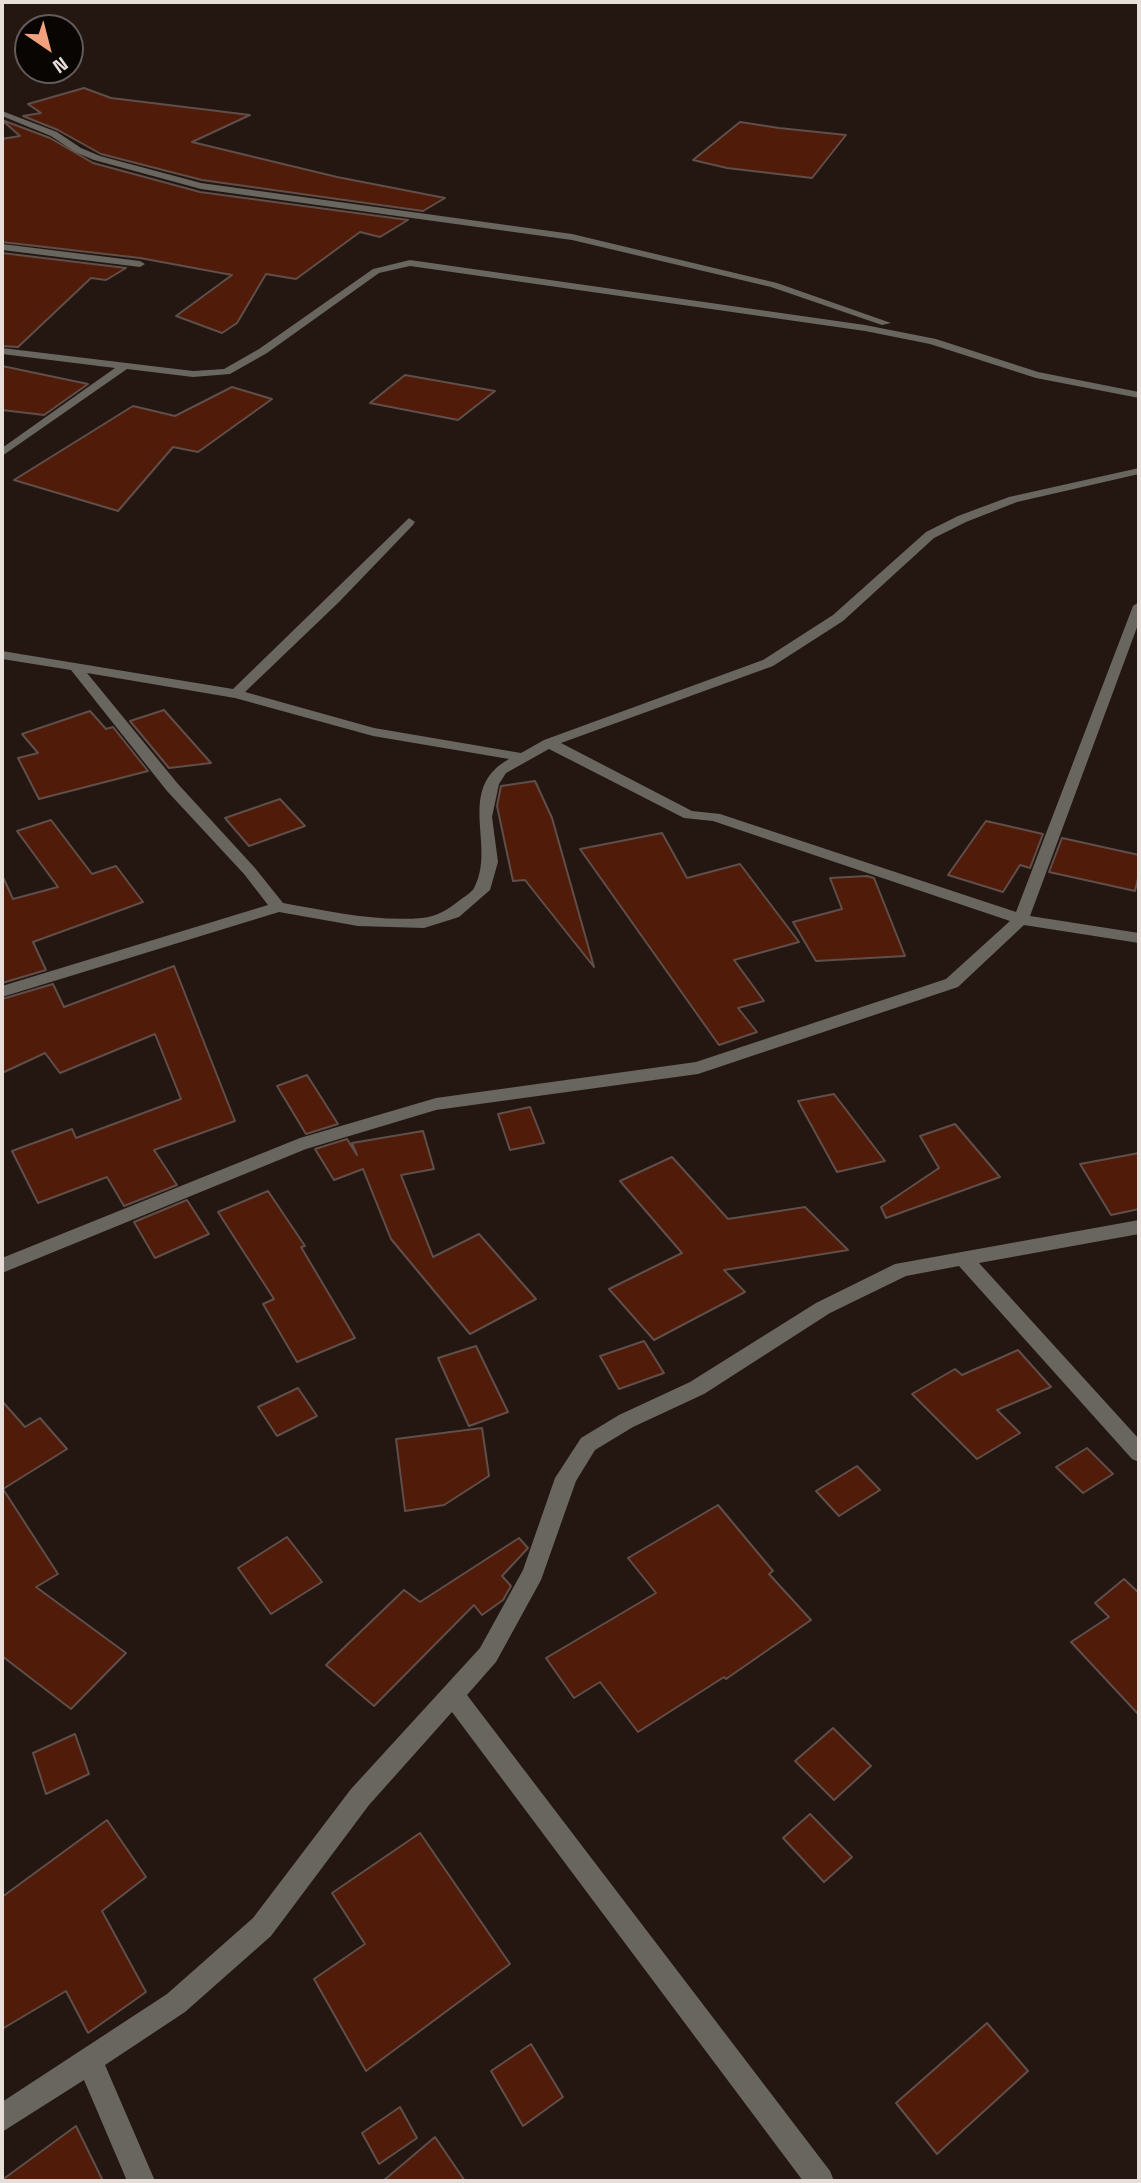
<!DOCTYPE html>
<html>
<head>
<meta charset="utf-8">
<style>
	body { margin:0 }
	#map { position:relative; width:1141px; height:2183px; overflow:hidden; background:#241711; font-family:"Space Grotesk",sans-serif }
	canvas { display:block }
	.frame { position:absolute; inset:0; border:4px solid #e7ddd9; pointer-events:none }
	.north { position:absolute; left:14px; top:14px; width:70px; height:70px; box-sizing:border-box; background:#090503; border:2px solid #625b59; border-radius:50%; rotate:145deg; font-size:19px; font-weight:700; line-height:28px; text-align:center; color:#e7ddd9 }
	.north::after { content:''; display:block; margin:auto; width:24px; height:32px; background:#f2a17e; clip-path:polygon(50% 0,100% 100%,50% 72%,0 100%) }
</style>
</head>
<body>
<div id="map">
<canvas width="1141" height="2183"></canvas>
<div class="frame"></div>
<div class="north">N</div>
</div>
<script>
const ctx = document.querySelector('canvas').getContext('2d');
ctx.lineJoin = 'round';
function paint(path, color) {
  ctx.fillStyle = color;
  ctx.fill(path, 'evenodd');
}
function trace(path, color, width, dash) {
  ctx.strokeStyle = color;
  ctx.lineWidth = width;
  ctx.lineCap = dash ? 'butt' : 'round';
  ctx.setLineDash(dash || []);
  ctx.stroke(path);
}
const building = new Path2D(`
	M84,88L111,98L250,115L192,142L337,177L445,198L423,211L202,180L101,154L58,130L23,116L41,113L28,104Z
	M2,120L50,138L93,163L200,192L408,220L380,237L360,232L296,279L266,274L237,323L222,333L176,316L232,275L140,258L2,242V139L20,136Z
	M740,122L779,128L846,135L812,178L727,168L693,160Z
	M2,253L126,268L106,280L91,278L18,347L2,346Z
	M2,366L88,384L44,415L2,410Z
	M405,375L495,391L458,420L370,403Z
	M232,387L272,399L198,452L173,447L118,511L14,480L133,406L175,416Z
	M164,710L211,763L169,768L130,721Z
	M90,711L106,729L113,727L148,771L39,799L18,758L38,753L22,734Z
	M535,781L552,818L594,967L525,880L513,881L497,806L501,786Z
	M280,799L305,826L249,846L225,818Z
	M51,820L92,874L116,866L143,902L33,942L46,970L2,983V875L13,899L58,887L17,831Z
	M986,821L1043,834L1030,868L1020,865L1003,892L948,875Z
	M662,833L687,878L740,864L799,942L734,960L764,1001L738,1008L757,1032L719,1045L580,849Z
	M1062,838L1139,855V874L1135,891L1049,872Z
	M867,876L874,878L905,956L816,961L793,922L842,909L830,878Z
	M174,966L235,1121L154,1150L177,1185L124,1206L107,1177L38,1203L12,1151L72,1129L76,1138L181,1099L155,1034L60,1073L45,1053L2,1073V999L53,984L64,1007Z
	M307,1075L338,1124L306,1134L277,1086Z
	M834,1094L885,1161L837,1172L798,1101Z
	M530,1107L544,1143L510,1150L498,1114Z
	M955,1124L1000,1177L886,1218L881,1207L939,1168L920,1136Z
	M423,1131L434,1169L401,1175L433,1257L479,1234L536,1299L470,1334L391,1239L363,1169L334,1180L315,1149L347,1139L357,1155L352,1143Z
	M1139,1153V1209L1111,1215L1080,1164Z
	M672,1157L728,1219L805,1207L848,1250L724,1270L745,1292L654,1340L609,1289L682,1253L620,1181Z
	M268,1191L305,1246L301,1247L355,1338L297,1362L263,1304L274,1299L218,1212Z
	M187,1200L209,1234L155,1258L134,1222Z
	M644,1341L664,1373L619,1389L600,1356Z
	M476,1346L508,1412L469,1426L438,1358Z
	M1018,1350L1051,1387L997,1410L1020,1433L977,1459L912,1394L955,1369L962,1375Z
	M298,1388L317,1416L277,1436L258,1407Z
	M2,1401L25,1427L40,1418L67,1449L3,1489L58,1574L36,1587L126,1653L71,1709L2,1656Z
	M482,1428L489,1476L444,1505L405,1511L396,1439Z
	M1087,1448L1113,1474L1083,1493L1056,1467Z
	M857,1466L880,1490L839,1516L816,1491Z
	M718,1505L773,1571L769,1574L811,1620L726,1679L724,1677L638,1732L600,1682L574,1698L546,1658L656,1593L628,1558Z
	M287,1537L322,1582L271,1614L238,1568Z
	M519,1538L528,1548L502,1576L511,1586L503,1600L482,1615L474,1605L374,1706L326,1665L404,1590L420,1602Z
	M1124,1579L1139,1593V1715L1071,1642L1109,1617L1095,1603Z
	M833,1728L871,1766L834,1800L795,1761Z
	M75,1734L89,1774L46,1794L33,1753Z
	M810,1814L852,1857L824,1882L783,1838Z
	M107,1820L146,1877L102,1911L146,1992L88,2033L66,1991L2,2029V1897Z
	M420,1833L510,1964L366,2071L314,1979L365,1944L332,1893Z
	M987,2023L1028,2071L937,2154L896,2103Z
	M531,2044L563,2097L523,2126L491,2071Z
	M400,2107L417,2138L379,2164L362,2133Z
	M76,2126L103,2181H2V2180Z
	M435,2137L465,2181H383Z`);
paint(building, '#501b09');
trace(building, '#5f4e49', 2);
paint(new Path2D(`
	M2,111L57,132L81,148L100,156L201,183L572,234L777,283L891,323L882,325L771,287L572,240L201,189L94,160L75,152L51,136L2,116Z
	M2,244L140,261L145,264L140,267L2,250Z
	M410,260L865,325L936,339L1038,372L1139,392V398L1036,378L930,344L865,331L410,266L379,273L267,353L230,374L193,377L127,369L2,456V448L115,368L2,354V348L193,371L224,369L259,349L373,269Z
	M1139,468V474L1017,502L966,522L934,538L843,621L773,666L561,743L692,811L720,814L1016,912L1133,606L1139,602V622L1030,916L1139,933V943L1024,925L958,987L698,1074L436,1110L306,1149L2,1273V1258L300,1138L436,1098L696,1062L946,979L1010,921L713,821L684,818L549,749L506,773L499,784L492,817L498,862L490,890L459,917L424,928L358,926L279,912L2,997V986L268,905L244,874L167,791L71,670L2,659V651L233,689L409,518L415,522L413,525L339,602L245,692L374,728L521,753L544,740L763,660L833,615L926,532L958,516L1009,497ZM87,673L235,698L373,736L509,759C455,789 496,845 475,886C473,892 465,896 460,900C449,909 436,917 422,918C376,922 328,911 283,903L255,868L178,784Z
	M1139,1220V1234L979,1263L1139,1439V1462L1132,1459L959,1266L906,1276L830,1313L704,1394L633,1427L595,1450L576,1481L541,1580L496,1662L467,1695L830,2171L834,2181H803L452,1712L369,1805L271,1936L185,2012L105,2065L155,2181H127L84,2080L2,2132V2102L167,1994L253,1918L351,1789L480,1648L523,1570L555,1478L581,1438L619,1415L690,1382L816,1303L895,1264Z`), '#68665f');
</script>
</body>
</html>
